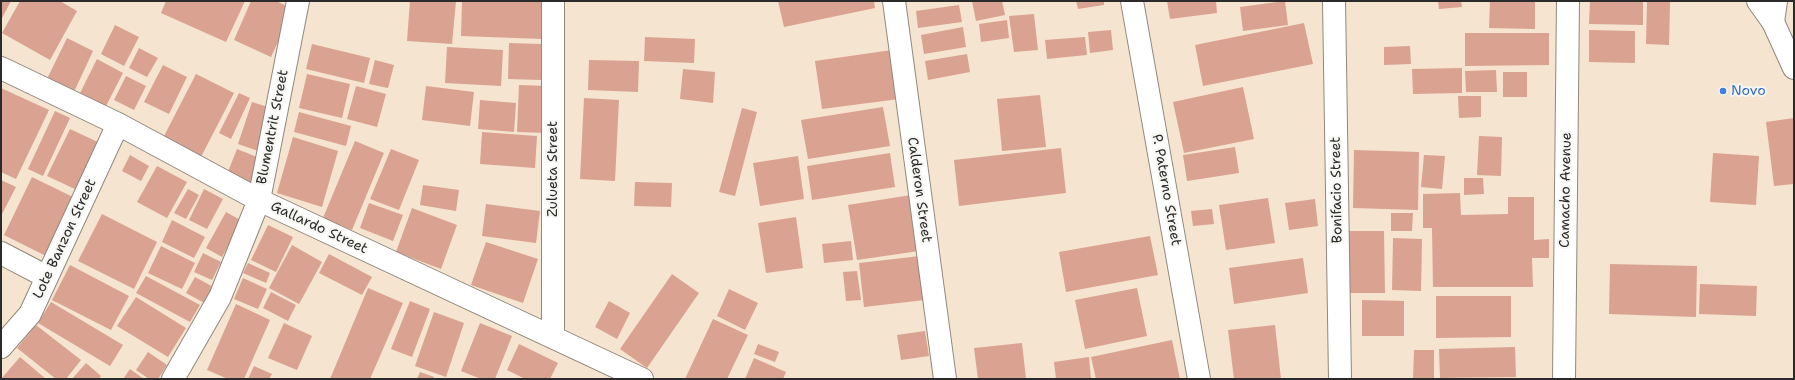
<!DOCTYPE html>
<html>
<head>
<meta charset="utf-8">
<style>
	body { margin:0 }
	#map { position:relative; width:1795px; height:380px; overflow:hidden; background:#f5e4cf; font-family:"Shantell Sans",sans-serif }
	canvas { display:block }
	.frame { position:absolute; inset:0; border:2px solid #2b2b2b; pointer-events:none }
</style>
</head>
<body>
<div id="map">
<canvas width="1795" height="380"></canvas>
<div class="frame"></div>
</div>
<script>
const ctx = document.querySelector('canvas').getContext('2d');
ctx.lineJoin = 'round';
function paint(path, color) {
  ctx.fillStyle = color;
  ctx.fill(path, 'evenodd');
}
function trace(path, color, width, dash) {
  ctx.strokeStyle = color;
  ctx.lineWidth = width;
  ctx.lineCap = dash ? 'butt' : 'round';
  ctx.setLineDash(dash || []);
  ctx.stroke(path);
}
function drawText(font, color, halo, rows, align = 'center') {
  ctx.font = font + ' "Shantell Sans",sans-serif';
  ctx.lineWidth = 4;
  ctx.setLineDash([]);
  ctx.textBaseline = 'middle';
  ctx.strokeStyle = halo;
  ctx.fillStyle = color;
  for (const [text, x, y, turn = 0] of rows) {
    ctx.save();
    ctx.translate(x, y);
    ctx.rotate((+turn || 0) * Math.PI / 180);
    ctx.textAlign = isNaN(turn) ? turn : align;
    if (halo) ctx.strokeText(text, 0, 0);
    ctx.fillText(text, 0, 0);
    ctx.restore();
  }
}
paint(new Path2D(`
	M1,1H11L1,20Z
	M20,1H60L77,11L50,60L2,33Z
	M166,1H245L226,42L161,13Z
	M251,1H276L293,9L271,57L234,40Z
	M410,1H456L452,44L407,41Z
	M462,1H544L542,39L461,36Z
	M778,1H874L875,8L784,27Z
	M972,1H1002L1005,15L976,21Z
	M1076,1H1104V5L1078,9Z
	M1167,1H1216L1217,13L1170,19Z
	M1285,1L1288,25L1243,31L1240,7Z
	M1438,1H1461L1462,7L1439,9Z
	M1490,1H1535V29L1489,28Z
	M1590,1H1643V25L1589,24Z
	M1647,1L1670,2L1669,45L1646,44Z
	M959,5L962,22L918,28L916,11Z
	M1034,14L1038,50L1014,52L1009,16Z
	M1007,20L1009,38L981,42L979,24Z
	M1304,23L1313,64L1203,86L1195,45Z
	M115,25L139,37L124,66L101,54Z
	M963,27L966,47L924,54L921,35Z
	M1111,30L1113,50L1090,53L1088,32Z
	M1589,30L1635,31V63L1589,62Z
	M1465,33H1549V65L1465,66Z
	M645,37L695,39L694,63L644,61Z
	M1085,37L1087,55L1047,59L1045,40Z
	M67,38L93,51L74,92L47,79Z
	M509,43L541,44V80L508,79Z
	M312,44L370,58L364,83L306,69Z
	M1410,46L1411,64L1384,65V47Z
	M447,47L503,50L501,86L445,83Z
	M139,48L158,58L147,77L129,68Z
	M892,50L899,99L822,109L815,61Z
	M967,54L970,72L928,80L925,61Z
	M97,59L123,73L106,106L80,93Z
	M375,60L394,65L388,88L369,84Z
	M589,60L639,61L638,92L588,90Z
	M163,65L187,77L169,114L144,102Z
	M1462,68V93L1413,94L1412,69Z
	M683,69L715,72L713,103L680,99Z
	M1496,70L1497,92H1466L1465,71Z
	M1503,72H1527V97H1503Z
	M196,74L234,93L201,157L163,138Z
	M307,74L350,84L342,118L299,108Z
	M126,76L146,86L134,110L114,100Z
	M519,85L548,86L547,133L517,132Z
	M356,86L386,94L377,127L347,119Z
	M426,86L474,92L470,126L422,120Z
	M1243,87L1254,139L1184,153L1173,102Z
	M1,88L49,110L16,179L1,172Z
	M239,93L250,98L231,139L219,133Z
	M1040,95L1046,147L1002,151L997,99Z
	M1458,96H1481V117L1459,118Z
	M584,98L619,100L615,181L580,179Z
	M480,100L516,103L514,132L478,129Z
	M252,102L274,109L261,152L238,144Z
	M883,107L890,146L808,159L801,120Z
	M742,108L757,112L735,196L719,192Z
	M55,111L70,118L43,176L28,169Z
	M299,112L351,126L346,146L294,132Z
	M1794,118V184L1774,186L1766,122Z
	M70,129L102,144L79,191L47,176Z
	M482,132L537,136L535,168L480,164Z
	M1479,136L1502,137L1501,176L1477,175Z
	M293,137L338,151L322,207L277,193Z
	M355,141L384,153L352,230L323,218Z
	M1235,147L1239,173L1187,181L1183,155Z
	M1061,148L1066,193L959,206L954,160Z
	M237,149L262,159L253,184L227,174Z
	M391,149L419,160L399,210L370,199Z
	M1354,150L1419,152L1418,210L1353,208Z
	M890,153L895,187L812,200L807,166Z
	M1713,153L1759,156L1756,205L1710,202Z
	M130,155L149,166L141,181L122,171Z
	M1424,155L1445,156L1442,189L1421,187Z
	M798,156L804,199L760,206L753,163Z
	M157,166L187,182L167,218L137,202Z
	M32,177L77,199L48,257L4,235Z
	M1464,178H1483L1484,194L1464,195Z
	M1,180L16,187L1,216Z
	M635,182L672,183L671,207L634,206Z
	M423,185L459,190L456,211L420,205Z
	M188,189L199,195L186,219L174,213Z
	M204,189L223,199L207,229L189,220Z
	M1460,193L1461,215L1508,214V197H1534V240L1549,239V258H1532L1533,287H1433L1432,228H1423V194Z
	M911,195L919,251L857,260L848,205Z
	M1268,198L1275,243L1226,250L1219,205Z
	M1315,199L1318,226L1289,230L1285,203Z
	M369,203L403,215L393,241L360,228Z
	M486,204L540,211L536,243L482,236Z
	M412,208L457,225L441,269L396,252Z
	M1212,209L1214,224L1193,226L1191,211Z
	M226,212L242,221L222,257L206,248Z
	M1391,213H1413L1412,231H1391Z
	M102,214L157,242L134,289L78,261Z
	M796,217L803,268L766,273L758,223Z
	M172,220L205,237L194,258L162,242Z
	M268,225L293,237L276,272L251,260Z
	M1343,231H1384L1385,293H1344Z
	M1150,236L1158,275L1066,292L1059,252Z
	M1393,238L1422,239L1421,291L1392,290Z
	M851,241L853,260L824,263L822,244Z
	M486,242L538,259L523,303L471,285Z
	M292,245L322,262L299,304L269,288Z
	M161,246L195,263L182,289L148,273Z
	M203,253L221,262L212,280L194,272Z
	M329,254L372,277L362,295L319,273Z
	M920,256L925,300L864,307L859,263Z
	M1303,258L1308,293L1234,304L1229,268Z
	M248,263L270,273L266,283L243,273Z
	M1610,264L1697,266L1696,317L1609,314Z
	M70,265L129,296L111,330L52,300Z
	M857,271L861,300L846,301L843,272Z
	M672,274L699,293L647,368L620,349Z
	M146,276L200,305L190,322L136,293Z
	M195,277L219,290L210,306L186,293Z
	M243,278L267,289L258,309L234,299Z
	M1700,284L1757,286L1756,316L1699,314Z
	M368,288L403,303L370,379H330Z
	M1137,288L1147,336L1085,349L1075,300Z
	M729,289L758,303L745,330L717,316Z
	M271,292L296,305L288,321L263,308Z
	M1436,296H1511V337L1436,338Z
	M136,297L186,328L168,357L117,326Z
	M1362,300L1404,301V336H1362Z
	M410,301L430,309L412,357L391,349Z
	M609,301L630,313L617,339L595,327Z
	M51,302L123,345L110,366L38,323Z
	M236,304L270,320L244,379H228L207,370Z
	M434,312L464,323L446,377L415,366Z
	M713,319L748,335L727,379H685Z
	M284,323L312,336L297,370L268,358Z
	M480,323L512,336L495,379H481L461,371Z
	M36,325L81,360L66,379H56L17,348Z
	M1275,325L1281,379H1234L1228,330Z
	M925,331L929,356L901,360L897,335Z
	M1172,340L1180,379H1096L1091,357Z
	M1022,343L1026,379H978L974,348Z
	M519,344L558,363L550,379H525L507,370Z
	M758,344L779,352L775,362L754,354Z
	M1515,347L1516,377L1440,378L1439,349Z
	M1414,350H1434V379H1413Z
	M148,352L167,365L158,379H149L136,370Z
	M20,357L46,379H1Z
	M1089,357L1091,379H1056L1054,362Z
	M754,358L786,372L783,379H745Z
	M86,363L101,376L99,379H72Z
	M254,366L272,374L269,379H248Z
	M130,369L144,379H123Z
	M420,372L434,377L433,379H417Z`), '#daa291');
const minor = new Path2D(`
	M553,1V337
	M894,1L945,379
	M1132,1L1199,379
	M1334,1L1340,379
	M1773,22L1776,1
	M1,68L118,124L259,200L642,379
	M1,253L47,277
	M1,347L30,314L118,124
	M173,379L220,297L259,200L298,1
	M1564,379L1568,1`);
const major = new Path2D(`
	M1758,1L1773,22L1794,68`);
trace(minor, '#90887d', 24);
trace(major, '#90887d', 24);
trace(minor, '#fff', 22);
trace(major, '#fff', 22);
for (const [x, y, r, color] of [
	[1723,91,4,"#3f7fe0"]
]) {
  const dot = new Path2D();
  dot.arc(x, y, r, 0, 2 * Math.PI);
  ctx.fillStyle = color;
  ctx.fill(dot);
  trace(dot, '#f6f6f2', 1.5);
}
drawText('14px', '#366cbe', '#f6f6f2', [
	["Novo",1731,91]
], 'left');
drawText('14px', '#2b2b2b', '#f6f6f2', [
	["Blumentrit Street",273,127,-79],
	["Zulueta Street",553,169,-90],
	["Calderon Street",919,190,82],
	["P. Paterno Street",1166,190,80],
	["Bonifacio Street",1337,190,-91],
	["Camacho Avenue",1566,190,-89],
	["Gallardo Street",319,228,25],
	["Lote Banzon Street",65,239,-65]
]);
</script>
</body>
</html>
